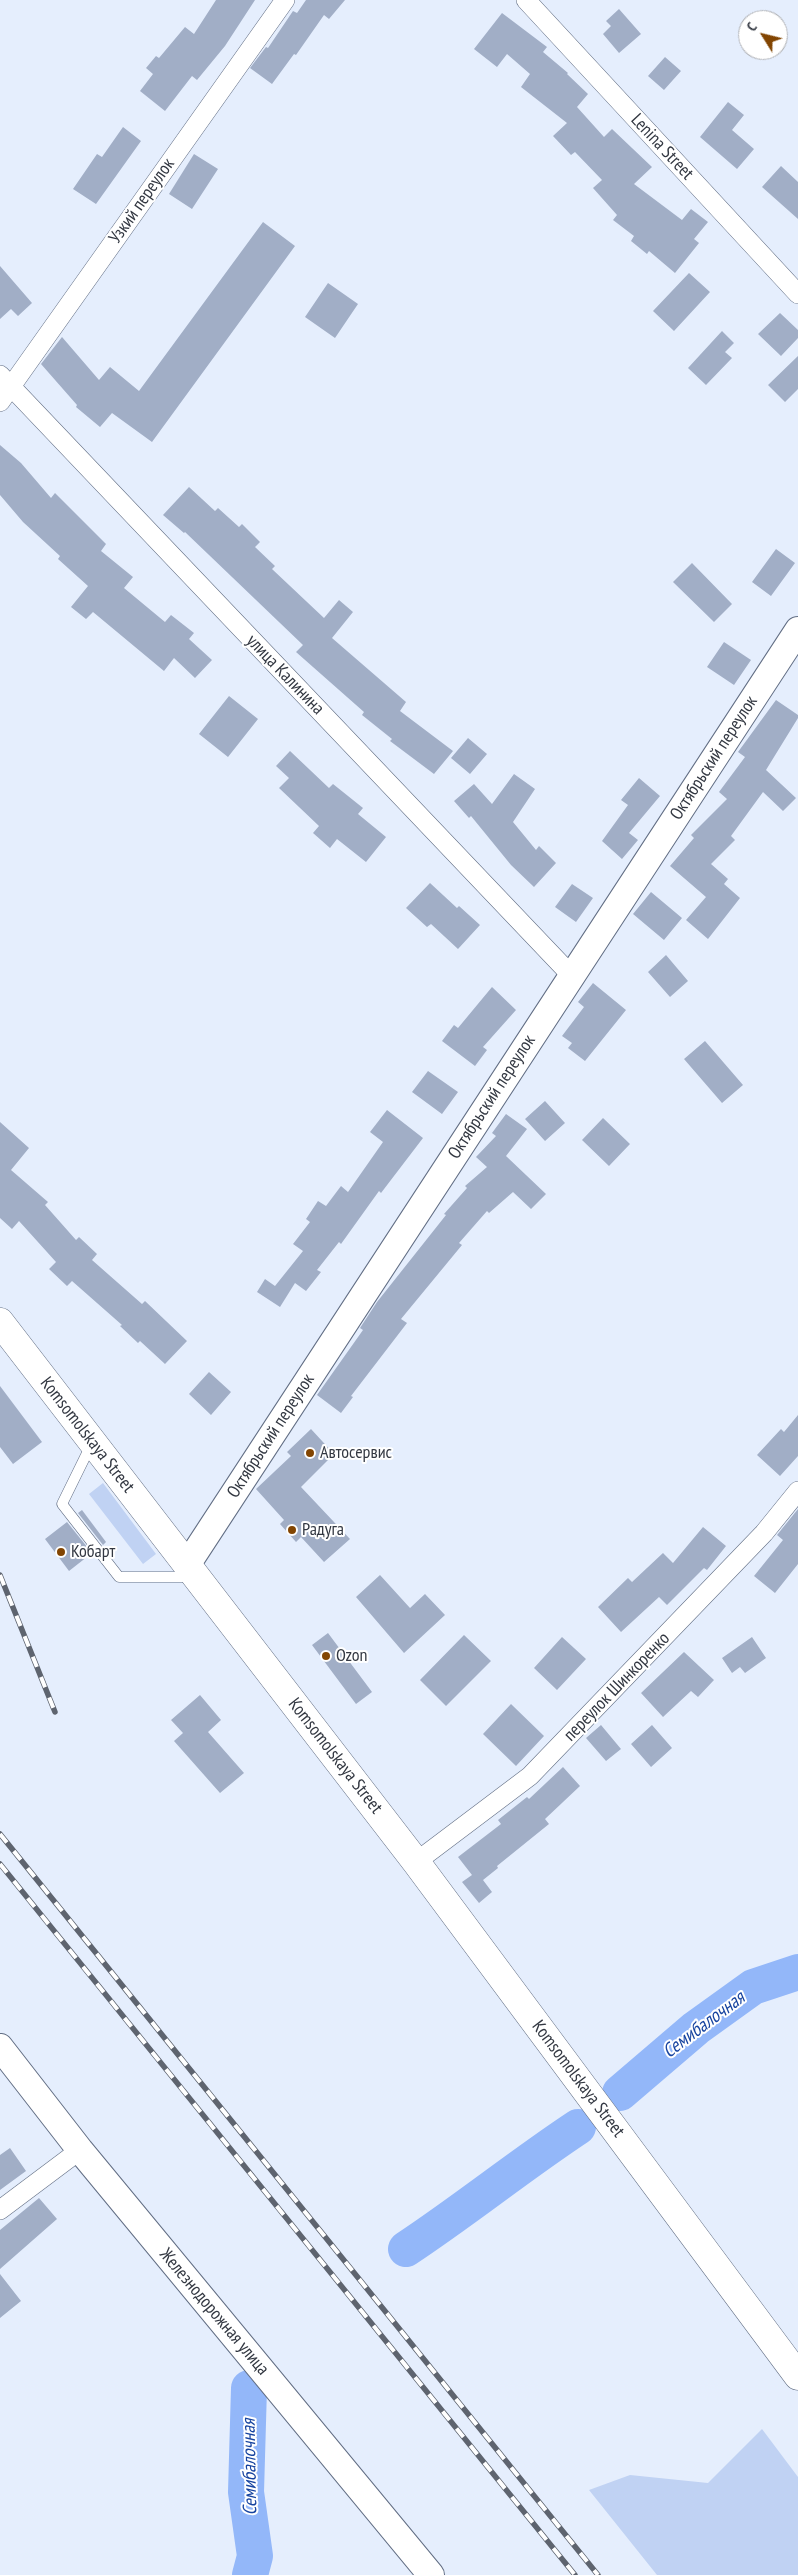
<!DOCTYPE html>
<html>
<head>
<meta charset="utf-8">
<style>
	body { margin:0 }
	#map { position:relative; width:798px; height:2575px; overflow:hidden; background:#e5eefd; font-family:"PT Sans Narrow",sans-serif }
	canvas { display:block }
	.north { position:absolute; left:738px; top:10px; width:50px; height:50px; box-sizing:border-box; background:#fff; border:1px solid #adafb3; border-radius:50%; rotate:306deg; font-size:14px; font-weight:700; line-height:20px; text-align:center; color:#333842 }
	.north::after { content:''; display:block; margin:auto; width:18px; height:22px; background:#824502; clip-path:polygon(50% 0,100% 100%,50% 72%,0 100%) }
</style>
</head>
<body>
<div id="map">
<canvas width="798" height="2575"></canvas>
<div class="north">С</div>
</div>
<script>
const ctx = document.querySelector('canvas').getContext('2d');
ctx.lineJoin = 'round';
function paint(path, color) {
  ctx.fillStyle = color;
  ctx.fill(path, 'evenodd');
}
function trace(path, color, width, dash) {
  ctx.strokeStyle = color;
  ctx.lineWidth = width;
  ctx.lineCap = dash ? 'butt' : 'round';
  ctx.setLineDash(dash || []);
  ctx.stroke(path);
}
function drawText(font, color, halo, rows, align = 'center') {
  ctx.font = font + ' "PT Sans Narrow",sans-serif';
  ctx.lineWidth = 4;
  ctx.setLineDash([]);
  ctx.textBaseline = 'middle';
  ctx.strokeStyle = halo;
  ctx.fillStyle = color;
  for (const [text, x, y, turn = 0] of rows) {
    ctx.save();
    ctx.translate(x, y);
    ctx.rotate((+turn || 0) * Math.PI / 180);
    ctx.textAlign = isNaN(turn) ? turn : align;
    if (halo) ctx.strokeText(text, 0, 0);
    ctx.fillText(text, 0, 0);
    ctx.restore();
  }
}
paint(new Path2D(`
	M103,1483L156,1554L143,1564L89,1494Z
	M762,2429L798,2477V2575H657L589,2490L630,2475L708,2483Z`), '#c0d2f3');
trace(new Path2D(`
	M620,2093L696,2028L753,1987L798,1972
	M406,2249C465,2210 519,2166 578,2127
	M249,2388L246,2492L255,2556L250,2575`), '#93b7f9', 36);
paint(new Path2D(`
	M216,0H255L225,46L197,80L192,76L165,111L140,91L153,74L146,68L156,56L159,58L185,27L194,34Z
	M306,0H345L329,19L324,15L296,55L294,54L272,84L250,68L266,47L268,48L293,11L297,13Z
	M619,9L641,34L619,53L603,34L611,26L606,21Z
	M502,13L547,47L543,52L568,73L567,74L588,94L577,107L604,137L612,129L652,167L634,184L682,220L691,209L708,222L694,239L699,243L675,273L649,251L647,254L631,241L634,236L613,220L617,215L593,188L602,180L575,152L571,155L553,136L567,123L521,87L530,74L507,54L497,67L474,49Z
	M665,57L681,71L664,90L648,76Z
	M728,102L744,115L732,130L754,149L737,169L700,137Z
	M123,127L141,141L96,204L73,189L97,154L102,157Z
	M194,154L218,169L192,209L169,194Z
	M781,166L798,182V219L762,187Z
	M263,222L295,246L152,442L112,413L100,427L76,407L77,405L41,364L62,337L99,380L110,367L139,391Z
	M0,266L32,303L18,316L11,309L0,319Z
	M689,273L710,292L674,331L653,311Z
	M328,283L358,304L335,338L305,317Z
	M780,313L798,330V338L781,356L758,334Z
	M722,331L734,343L725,352L732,358L706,385L688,368Z
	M798,356V389L785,402L768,385Z
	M0,445L21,463L51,498L55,493L106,544L101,551L133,577L124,588L165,622L171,615L194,633L189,639L212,660L195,678L174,658L164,671L93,612L86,619L71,607L88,586L58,559L60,556L23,522L0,495Z
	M189,487L215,511L218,508L239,527L242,524L260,542L255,547L275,566L272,569L324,618L339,600L353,612L332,638L406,702L400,711L453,751L434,774L390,741L392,739L362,715L364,712L296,652L303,645L185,532L184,533L163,515Z
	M776,549L795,563L771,596L752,582Z
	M692,563L732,604L714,622L673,582Z
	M724,642L751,660L734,685L707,667Z
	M229,696L258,719L228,757L199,734Z
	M776,700L798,715V718L766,770L796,798L783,811L763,792L731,836L735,840L711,864L728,879L724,884L740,898L708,939L686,920L706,897L670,866L694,838L691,835L727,799L719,792L745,757L738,752Z
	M468,738L487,754L470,774L451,758Z
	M290,751L329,788L333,784L363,808L358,814L386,837L366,862L337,839L330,848L313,833L319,826L279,788L289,778L276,766Z
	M514,774L535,789L513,822L536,850L539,846L556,863L534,887L511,865L471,816L469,818L454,801L474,784L492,804Z
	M639,778L660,796L629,833L638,840L622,859L602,841L628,805L621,800Z
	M430,883L457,908L459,906L480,925L458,949L431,924L427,927L406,908Z
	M572,884L593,898L576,922L555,907Z
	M651,892L682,918L664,940L633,914Z
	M666,955L688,981L670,997L648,972Z
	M593,983L626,1010L585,1061L568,1048L572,1043L562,1036L584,1007L578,1002Z
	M492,987L516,1010L483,1047L487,1050L475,1066L442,1041L454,1025L458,1028Z
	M705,1041L743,1085L722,1103L684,1059Z
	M428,1071L458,1092L442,1114L412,1092Z
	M545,1101L565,1123L545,1141L525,1119Z
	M387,1110L423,1138L381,1193L379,1191L341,1244L339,1242L317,1270L321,1272L306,1291L295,1283L280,1307L257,1292L265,1279L275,1286L303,1251L293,1244L310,1222L306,1219L318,1201L326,1206L341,1186L348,1192L383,1142L370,1132Z
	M506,1114L527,1129L506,1156L546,1194L531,1209L513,1192L489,1213L487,1211L459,1243L462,1245L401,1319L407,1323L351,1396L353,1397L341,1413L317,1395L363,1330L360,1328L377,1302L446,1215L444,1214L467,1188L465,1186L487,1167L476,1157L496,1136L492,1133Z
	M603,1118L630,1144L609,1166L582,1140Z
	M0,1122L29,1148L11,1170L48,1202L45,1205L76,1240L79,1237L97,1254L92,1260L142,1304L145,1301L187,1341L165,1364L140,1341L138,1343L120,1326L122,1325L72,1281L67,1286L49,1269L56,1262L19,1221L12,1229L0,1218Z
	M209,1372L231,1392L211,1415L189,1394Z
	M0,1386L42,1442L13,1464L0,1447Z
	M798,1415V1456L780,1476L757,1455L781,1429L784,1432Z
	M311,1429L334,1454L301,1487L350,1539L324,1562L301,1537L296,1542L280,1524L284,1520L256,1489L291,1456L287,1452Z
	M798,1509V1564L775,1593L754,1576L783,1540L777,1535Z
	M82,1510L106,1542L103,1545L78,1513Z
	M67,1522L92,1553L69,1571L45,1539Z
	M703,1527L726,1546L707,1570L704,1568L667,1605L659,1597L621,1632L598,1607L628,1578L632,1582L663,1553L673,1563Z
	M380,1575L410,1608L425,1594L445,1615L404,1653L356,1597Z
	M328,1633L372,1692L356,1704L312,1645Z
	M464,1635L491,1661L446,1706L420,1680Z
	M562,1637L586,1659L557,1690L534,1668Z
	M752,1637L766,1658L745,1673L740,1667L732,1673L722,1658Z
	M684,1652L714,1680L698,1697L691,1691L663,1717L641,1693Z
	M200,1695L221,1720L208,1732L244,1773L220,1793L174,1741L183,1733L171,1720Z
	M511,1704L544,1736L516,1766L483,1734Z
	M601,1725L621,1749L606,1761L586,1738Z
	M652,1725L672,1748L651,1767L631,1744Z
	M563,1767L580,1786L545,1819L549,1824L497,1866L498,1868L483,1880L492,1892L479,1903L462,1882L472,1875L458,1857L501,1824L498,1820L527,1797L529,1799Z
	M10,2148L26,2171L0,2190V2155Z
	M39,2198L57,2219L0,2269V2230Z
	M0,2274L21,2301L0,2318Z`), '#a1aec6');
const lane = new Path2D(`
	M91,1445L62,1504L119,1577H191`);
const street = new Path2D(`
	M526,0L798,294
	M0,375L571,975
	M0,402L285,0
	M416,1862L530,1776L764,1533L798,1491
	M0,2210L80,2150`);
const secondary = new Path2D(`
	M187,1565L798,630
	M0,2047L80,2150L431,2575`);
const primary = new Path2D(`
	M0,1322L416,1862L798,2376`);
trace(lane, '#626e84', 11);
trace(street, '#626e84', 20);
trace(secondary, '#626e84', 28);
trace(primary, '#626e84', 29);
trace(lane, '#fff', 10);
trace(street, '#fff', 19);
trace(secondary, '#fff', 26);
trace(primary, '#fff', 28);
const rail = new Path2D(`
	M0,1575L55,1712
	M0,1834L598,2575
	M0,1864L575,2575`);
trace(rail, '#5e646f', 5.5);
trace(rail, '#fff', 4, [11]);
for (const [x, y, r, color] of [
	[310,1453,5,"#824502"],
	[292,1530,5,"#824502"],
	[61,1552,5,"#824502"],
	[326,1656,5,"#824502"]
]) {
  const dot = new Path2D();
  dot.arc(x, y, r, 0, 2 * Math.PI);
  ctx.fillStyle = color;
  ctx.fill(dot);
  trace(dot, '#fff', 2);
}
drawText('18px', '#333842', '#fff', [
	["Lenina Street",662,147,47],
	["Узкий переулок",142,201,-55],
	["улица Калинина",285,675,46],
	["Октябрьский переулок",714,758,-57],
	["Октябрьский переулок",492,1097,-57],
	["Komsomolskaya Street",87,1435,52],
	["Октябрьский переулок",271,1436,-57],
	["переулок Шинкоренко",617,1687,-46],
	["Komsomolskaya Street",335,1756,52],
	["Komsomolskaya Street",578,2079,53],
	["Железнодорожная улица",214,2312,50]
]);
drawText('18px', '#333842', '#fff', [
	["Автосервис",320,1453],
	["Радуга",302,1530],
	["Кобарт",71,1552],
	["Ozon",336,1656]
], 'left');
drawText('italic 19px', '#16439f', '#fff', [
	["Семибалочная",704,2025,-37],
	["Семибалочная",250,2467,-91]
]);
</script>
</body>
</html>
